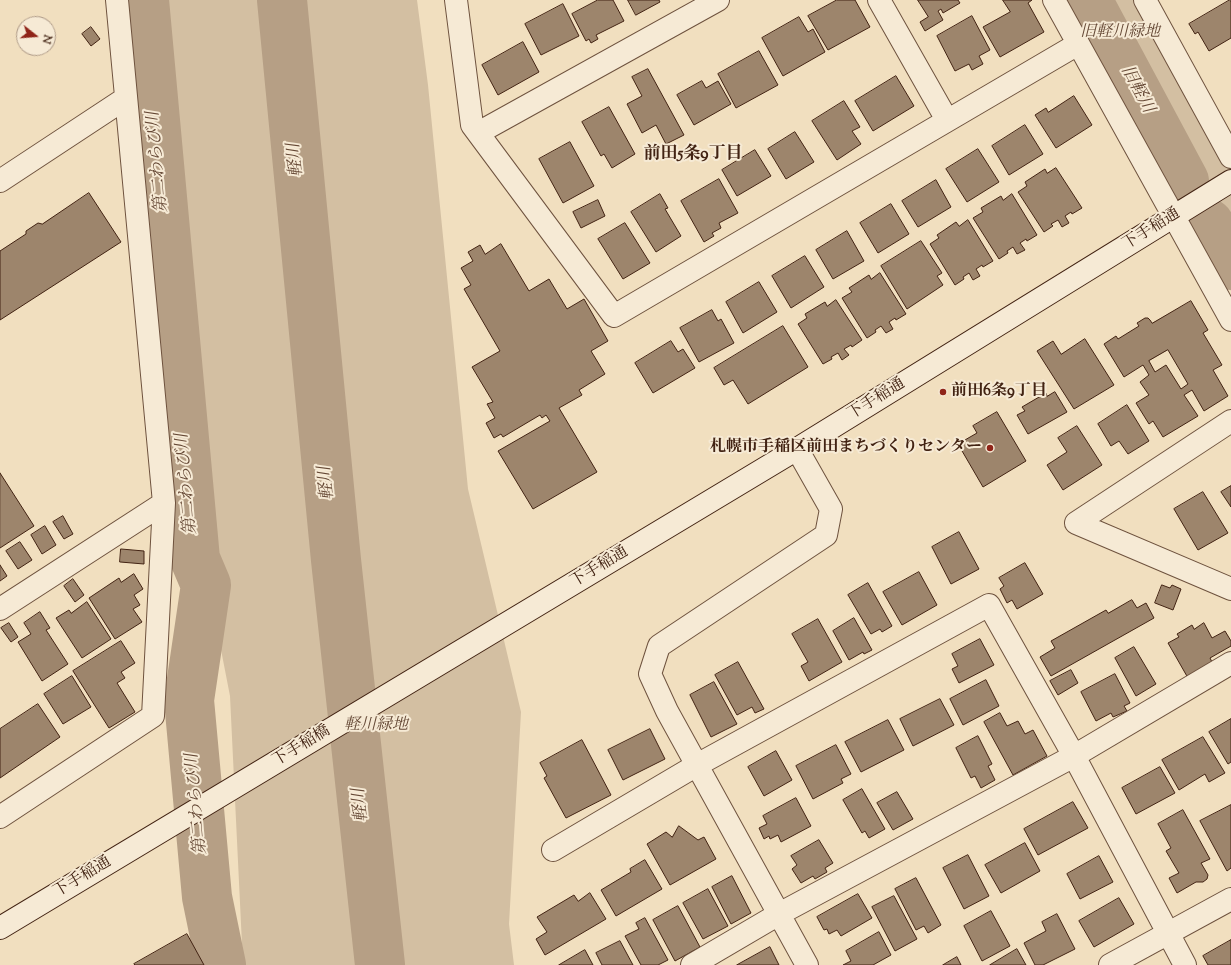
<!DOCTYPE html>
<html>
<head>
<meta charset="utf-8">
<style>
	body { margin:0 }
	#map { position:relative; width:1231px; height:965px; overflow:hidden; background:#f1dfbf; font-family:"Sorts Mill Goudy",serif }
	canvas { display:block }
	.north { position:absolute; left:16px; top:16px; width:40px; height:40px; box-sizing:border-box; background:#f6ead5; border:1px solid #ae9a87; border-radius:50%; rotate:107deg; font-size:11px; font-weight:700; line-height:16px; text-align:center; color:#422313 }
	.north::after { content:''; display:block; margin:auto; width:14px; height:18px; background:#8f2418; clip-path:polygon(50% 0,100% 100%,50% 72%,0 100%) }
</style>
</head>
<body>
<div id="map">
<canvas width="1231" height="965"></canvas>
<div class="north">N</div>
</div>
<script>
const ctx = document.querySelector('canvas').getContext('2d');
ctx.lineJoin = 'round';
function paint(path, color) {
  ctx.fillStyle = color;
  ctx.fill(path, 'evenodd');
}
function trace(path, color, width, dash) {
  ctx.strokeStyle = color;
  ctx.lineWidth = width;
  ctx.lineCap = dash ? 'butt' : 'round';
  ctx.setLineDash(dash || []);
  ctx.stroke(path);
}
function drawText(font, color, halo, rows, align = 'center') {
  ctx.font = font + ' "Sorts Mill Goudy","Noto Serif JP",serif';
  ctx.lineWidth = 4;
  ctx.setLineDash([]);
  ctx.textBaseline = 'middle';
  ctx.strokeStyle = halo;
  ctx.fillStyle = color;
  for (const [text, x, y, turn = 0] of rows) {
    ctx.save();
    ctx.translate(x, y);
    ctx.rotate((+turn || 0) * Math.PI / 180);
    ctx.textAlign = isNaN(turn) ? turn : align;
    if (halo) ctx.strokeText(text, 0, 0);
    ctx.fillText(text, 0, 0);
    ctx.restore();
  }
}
paint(new Path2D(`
	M145,0H417L428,85L468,489L521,712L509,924L514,965H243L230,696L188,480Z
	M1067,0H1137L1231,172V291Z`), '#d3bfa2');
trace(new Path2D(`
	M144,0L195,559L206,585L189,700L207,897L221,965
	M282,0L336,560L380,965
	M1087,0L1184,181
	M1209,224L1231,265`), '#b69f85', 50);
const building = new Path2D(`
	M598,0H613L624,21L596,35L598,39L591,43L589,39L586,41L572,14Z
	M628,0H659L660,2L636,15Z
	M837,0H855L870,27L828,50L808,16Z
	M918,0H958L960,3L943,13L941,9L938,11L943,20L925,31L920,22L928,17Z
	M1003,0H1032L1028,3L1044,32L1000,57L983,27L1010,12Z
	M1230,0L1231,2V38L1209,51L1198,32L1195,34L1189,24Z
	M563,4L579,36L541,55L525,24Z
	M972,16L990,50L979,56L983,64L972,70L969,64L955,71L937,36Z
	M799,17L808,32L813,29L825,52L783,76L762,38Z
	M91,27L100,39L91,46L82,34Z
	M523,42L539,72L498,95L482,65Z
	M759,51L778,85L736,108L718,74Z
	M648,69L684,135L666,144L656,125L642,133L627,104L642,96L632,77Z
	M896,76L914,106L873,131L855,101Z
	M702,81L706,88L718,81L731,104L694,125L677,95Z
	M1074,96L1092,125L1056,148L1035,115L1046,108L1048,112Z
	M844,101L860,127L852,131L861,144L837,160L812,121Z
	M609,107L635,154L612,168L604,154L601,156L582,122Z
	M1025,125L1043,154L1009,175L992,146Z
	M795,132L814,162L786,179L768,149Z
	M570,142L594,186L563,203L539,159Z
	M978,149L999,182L967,202L946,169Z
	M755,150L771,176L737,196L722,170Z
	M1056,168L1082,208L1072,214L1071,212L1065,216L1069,223L1062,227L1058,220L1051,224L1053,226L1044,232L1018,192L1027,186L1025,182L1045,169L1047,173Z
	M719,179L738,213L719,223L721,228L712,233L714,236L704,242L681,201Z
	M936,180L951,207L918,227L902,201Z
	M89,193L121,242L0,320V251L26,234V231L38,223L42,224Z
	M660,194L668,208L665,209L681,236L656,252L631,212Z
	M1012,194L1037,235L1027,241L1026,239L1020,243L1025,250L1017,254L1013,247L1007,251L1008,253L999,259L973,218L983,212L981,208L1001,196L1003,200Z
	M598,200L605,216L581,228L573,212Z
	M891,204L909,234L878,253L860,223Z
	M968,220L993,261L983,267L982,265L976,269L980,276L973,280L969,273L963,277L964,279L955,285L930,244L939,238L937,235L956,222L959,226Z
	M625,223L650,263L623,279L598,239Z
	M847,231L864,261L833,279L816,250Z
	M921,241L942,273L937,276L943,285L907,309L881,266Z
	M501,244L529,291L549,279L567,309L584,299L608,341L591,351L605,374L579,390L582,395L559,408L597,472L533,509L498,451L550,421L546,415L542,418L540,415L503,437L501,434L494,438L486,423L495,418L487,404L493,402L472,367L500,351L464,289L471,285L461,268L473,261L468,252L480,245L485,254Z
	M805,256L824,287L791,308L772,276Z
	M880,273L906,314L896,320L895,318L889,322L893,329L886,333L881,326L875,330L876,332L867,338L842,298L852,292L849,288L869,275L871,279Z
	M759,282L777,312L743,333L726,302Z
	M836,300L862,340L852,347L851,345L844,349L849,355L842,360L838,353L831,357L832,359L823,364L798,324L807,318L805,314L825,302L827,306Z
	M1191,301L1208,330L1203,333L1222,365L1213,370L1228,396L1204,411L1192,390L1184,395L1198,416L1163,437L1153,421L1149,424L1136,403L1149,395L1140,382L1149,375L1143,365L1124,377L1104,344L1116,336L1118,339L1139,326L1137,323L1145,318H1148L1150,320L1152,323ZM1168,350L1188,384L1181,389L1166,365L1155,372L1149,361Z
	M712,310L718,321L721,319L734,343L699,362L680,328Z
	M783,326L808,367L748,404L733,380L724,385L714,368Z
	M1085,339L1114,385L1074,409L1037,351L1053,341L1061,354Z
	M671,341L678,352L683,349L695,368L653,393L635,363Z
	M1055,392L1067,412L1028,434L1017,415L1025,411L1022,407L1046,393L1047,396Z
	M1127,405L1149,441L1128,454L1119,441L1111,446L1098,424Z
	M997,412L1026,461L983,487L958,444L977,433L973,426Z
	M1077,426L1102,465L1063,490L1047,465L1067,452L1058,438Z
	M0,473L34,526L0,548Z
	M1231,486V507L1221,492Z
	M1203,492L1228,533L1198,550L1174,509Z
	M63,516L73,534L64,539L53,522Z
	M45,526L56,545L42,554L31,535Z
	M959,532L979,569L951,584L932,547Z
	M20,542L32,560L18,569L6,551Z
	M121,549L144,551V564L120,562Z
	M1025,563L1043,594L1017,609L1012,600L1007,603L1000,589L1004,586L999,578Z
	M0,565L7,576L0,581Z
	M919,572L937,605L902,625L883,592Z
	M134,574L143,589L134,595L140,605L133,609L142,622L115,639L89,598L119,578L121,582Z
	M73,579L84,595L75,602L64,586Z
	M868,583L892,626L882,632L880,629L871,634L848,595Z
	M1162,585L1170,588L1172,585L1181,589L1173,610L1155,603Z
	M1132,600L1137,608L1146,603L1154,618L1051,676L1040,657L1055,648L1051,641L1106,610L1108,613Z
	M87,602L111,639L82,658L56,618L69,610L71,613Z
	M40,612L50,628L46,630L68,664L42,681L18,642L31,634L24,623Z
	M854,618L872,650L864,654L863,652L849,660L833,631Z
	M818,619L842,662L809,681L801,666L808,662L792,634Z
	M9,623L18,637L11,642L1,628Z
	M1204,623L1212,638L1225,631L1231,641V646L1210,658L1213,664L1188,678L1168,643L1179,637L1177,634L1192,625L1194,629Z
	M980,639L994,665L959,683L952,669L958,666L952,654Z
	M121,641L135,663L121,672L125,678L117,683L135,712L109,728L73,671Z
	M1134,647L1156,684L1136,696L1115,658Z
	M738,662L764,709L755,713L752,707L737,715L715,675Z
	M1071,670L1078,683L1058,695L1050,681Z
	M1115,674L1130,703L1124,706L1127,711L1113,717L1111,713L1096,721L1081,692Z
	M72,676L91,707L63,724L44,694Z
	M986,680L999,706L963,725L950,699Z
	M714,682L737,724L711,737L690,695Z
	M940,699L954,725L913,746L900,719Z
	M38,704L60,737L0,778V729Z
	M1000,713L1007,726L1018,721L1025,734L1033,730L1047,756L1013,775L984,722Z
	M1231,719V762L1228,764L1209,732Z
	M888,720L904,750L861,772L845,742Z
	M650,729L665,759L623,780L608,750Z
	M978,736L992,764L988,766L995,780L981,788L975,776L971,778L956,748Z
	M1203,737L1225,773L1209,782L1205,774L1179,790L1162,760Z
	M582,740L611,795L566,818L544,778L547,776L540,763Z
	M836,745L851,774L841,779L843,783L813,799L796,766Z
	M776,751L792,780L764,796L748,767Z
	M1160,767L1175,793L1136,814L1122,788Z
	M862,789L885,829L869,838L865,831L862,833L843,800Z
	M897,792L913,819L893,830L877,803Z
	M796,798L811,826L781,842L778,835L770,839L769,836L764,839L759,828L767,824L763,816Z
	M1073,802L1088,828L1038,855L1024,829Z
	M1231,805V868L1227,871L1200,821Z
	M1183,810L1210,859L1201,863L1208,875L1207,879L1203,882H1196L1177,893L1169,878L1179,873L1166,851L1171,848L1158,824Z
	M679,826L698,840L704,837L716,859L670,885L647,844L666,832L672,837Z
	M819,840L833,863L825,868L827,872L815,879L813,876L801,883L792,869L797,865L791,856Z
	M1025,843L1040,871L1001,893L985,865Z
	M968,855L989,896L964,909L943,868Z
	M1099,856L1113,882L1080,899L1067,874Z
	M645,860L662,889L616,916L601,890L631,872L630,869Z
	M732,876L751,913L731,924L712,887Z
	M916,878L941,925L928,933L924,926L916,930L895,889Z
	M708,889L728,926L703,939L683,903Z
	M590,893L606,919L545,955L536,939L547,932L537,917L574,895L578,901Z
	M858,894L872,918L841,936L837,930L829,934L827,929L824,930L817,917Z
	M894,896L917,939L895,951L872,907Z
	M1119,898L1134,924L1094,947L1079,921Z
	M678,906L700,947L675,961L653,920Z
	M991,911L1010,946L982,961L964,926Z
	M1057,914L1075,949L1043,965H1035L1024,943L1046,931L1042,922Z
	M645,918L668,960L658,965H641L625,936L639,929L636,923Z
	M879,932L891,955L873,965H843L851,961L846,951Z
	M187,934L204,965H135L134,964Z
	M1231,940V965H1208L1203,956Z
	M620,941L633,965H602L596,953Z
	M770,947L779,965H737Z
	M1017,949L1026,965H990Z
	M585,950L593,965H559Z
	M957,957L961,965H943Z`);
paint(building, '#9d856c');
trace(building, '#422313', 1);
const street = new Path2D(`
	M456,0L472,125L614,316L1078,44
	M879,0L947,120
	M1054,0L1231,320
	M1145,0L1231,157
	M478,133L718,0
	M0,181L126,98
	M1231,421L1076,523L1231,589
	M797,449L831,509L826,535L659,646L650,674L667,711L807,965
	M0,609L164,503
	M0,817L153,716L164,503L117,0
	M553,850L697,765L989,605L1074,756L1185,965
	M692,965L779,914L1074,756L1231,663
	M1110,965L1231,899`);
const secondary = new Path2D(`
	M0,928L797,449L1231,181`);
trace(street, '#6e523e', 24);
trace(secondary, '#422313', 24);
trace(street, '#f6ead5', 22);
trace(secondary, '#f6ead5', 22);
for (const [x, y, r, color] of [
	[943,392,4,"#8f2418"],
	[990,448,4,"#8f2418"]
]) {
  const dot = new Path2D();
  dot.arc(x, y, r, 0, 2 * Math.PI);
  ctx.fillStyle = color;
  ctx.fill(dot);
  trace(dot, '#f6ead5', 1.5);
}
drawText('italic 16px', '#664a37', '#f6ead5', [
	["旧軽川緑地",1120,33],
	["軽川緑地",376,726]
]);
drawText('16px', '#422313', '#f6ead5', [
	["下手稲通",1152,230,-32],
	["下手稲通",877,400,-32],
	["下手稲通",600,568,-31],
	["下手稲橋",302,747,-31],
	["下手稲通",83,878,-31]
]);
drawText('bold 16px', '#422313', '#f6ead5', [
	["前田6条9丁目",951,392],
	["札幌市手稲区前田まちづくりセンター",982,448,"right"]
], 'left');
drawText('italic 17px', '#654835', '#f6ead5', [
	["旧軽川",1136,90,62],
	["軽川",297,160,-96],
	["第二わらび川",159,162,-95],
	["軽川",328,483,-96],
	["第二わらび川",188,484,-95],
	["第二わらび川",198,804,-95],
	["軽川",362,805,-96]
]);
drawText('bold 17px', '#422313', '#f6ead5', [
	["前田5条9丁目",693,155]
]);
</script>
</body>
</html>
